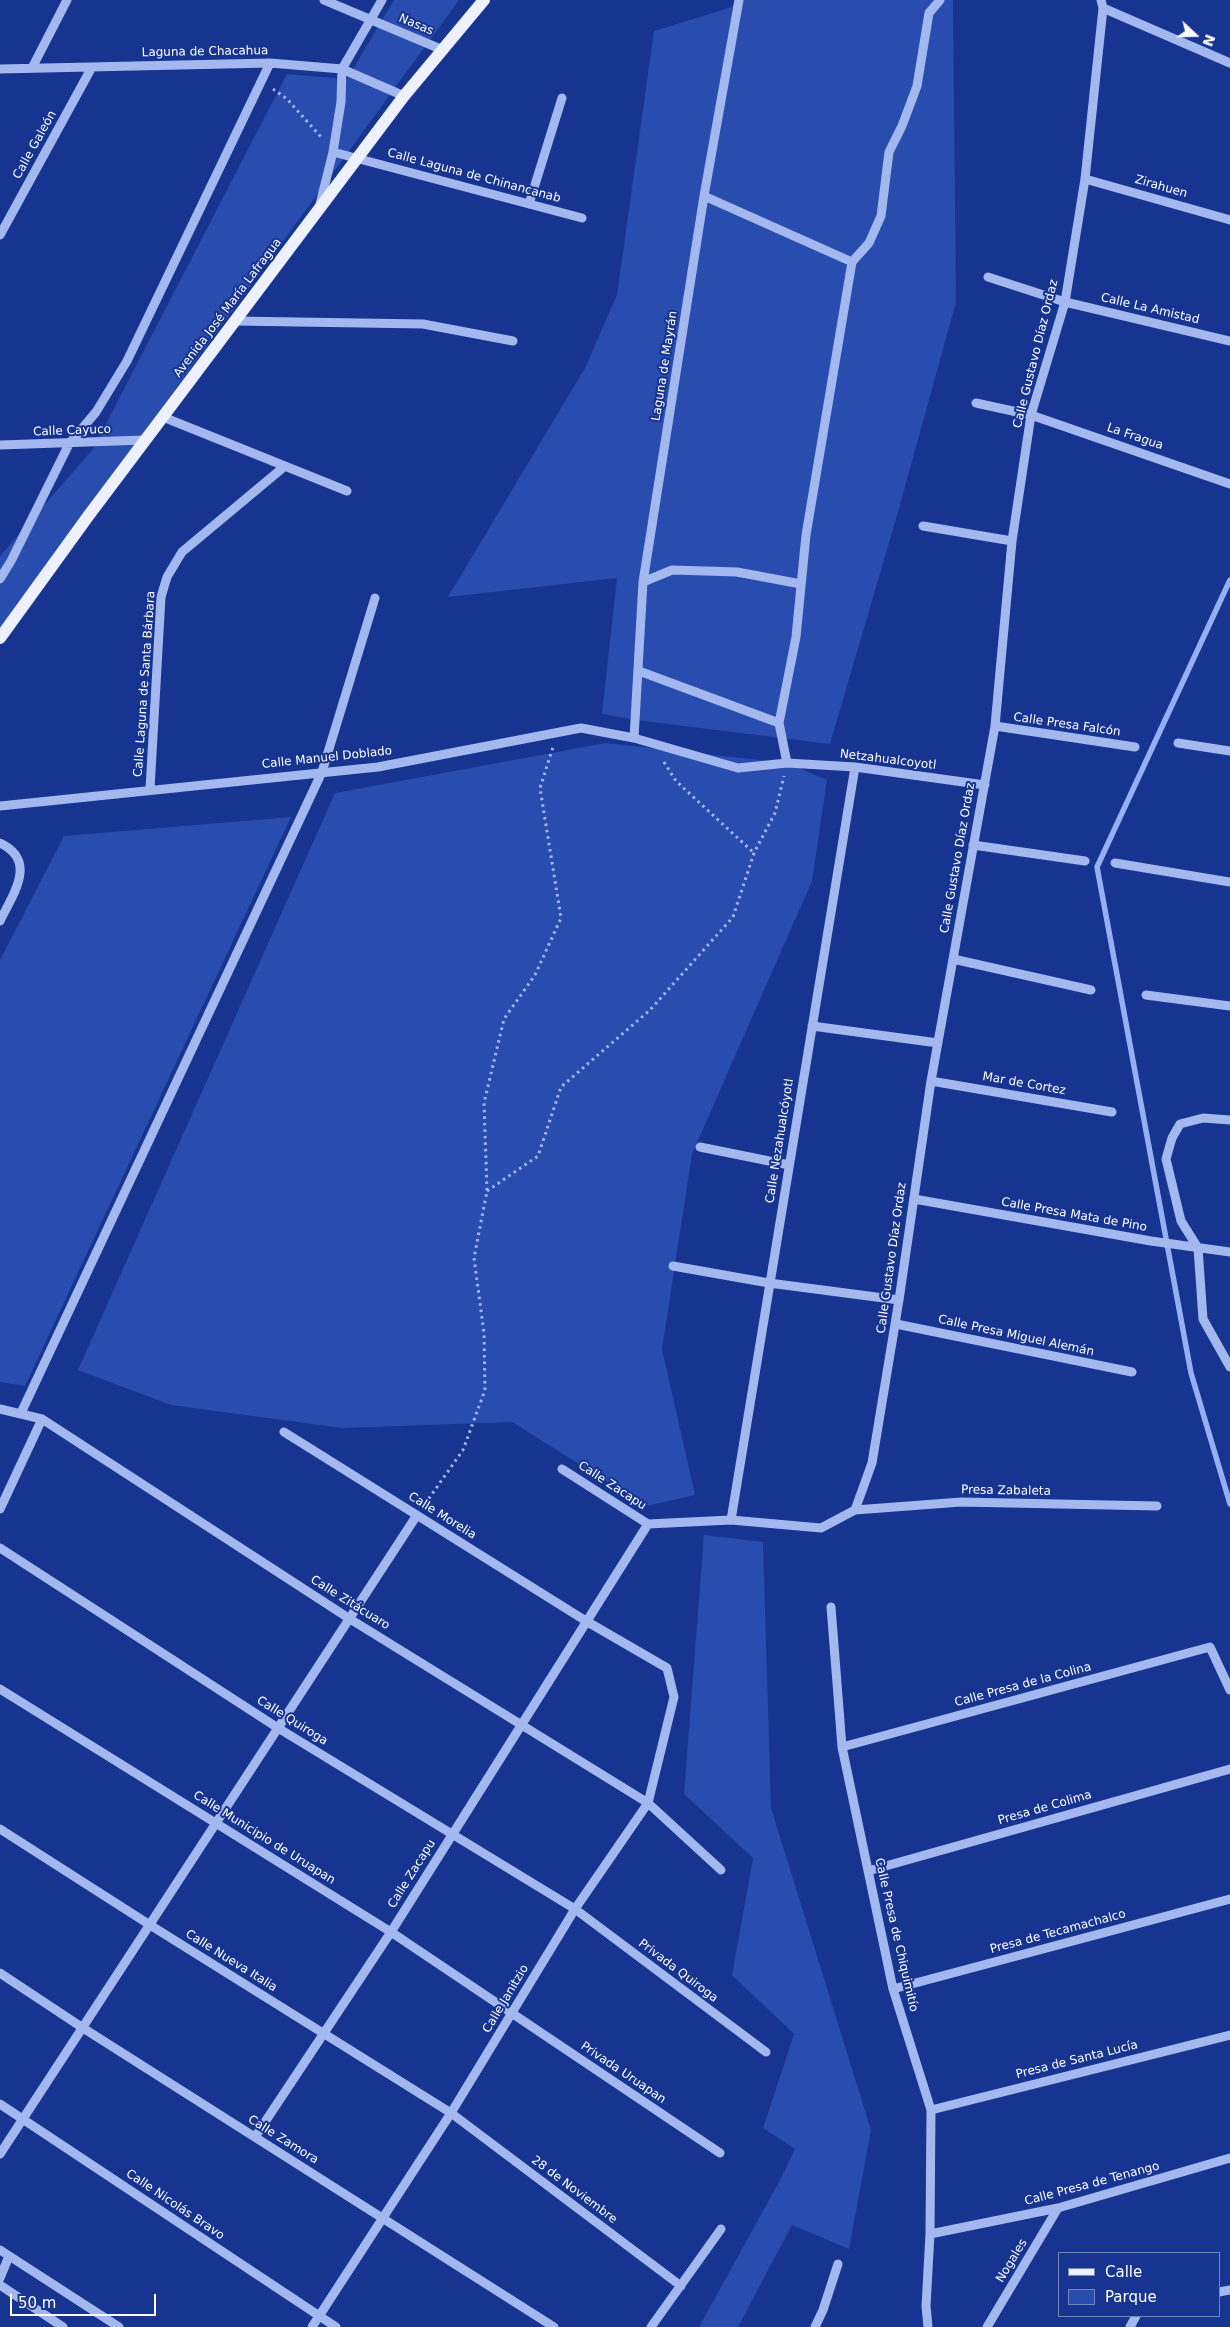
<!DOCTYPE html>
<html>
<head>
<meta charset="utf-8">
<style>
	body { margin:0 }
	#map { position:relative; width:1230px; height:2327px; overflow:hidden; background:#163490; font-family:"DejaVu Sans",sans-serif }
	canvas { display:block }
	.legend { position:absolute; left:1058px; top:2252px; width:162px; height:65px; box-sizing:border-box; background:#163490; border:1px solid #7385bc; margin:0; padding:6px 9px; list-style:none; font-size:15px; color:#fff }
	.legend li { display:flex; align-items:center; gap:10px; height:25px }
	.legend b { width:25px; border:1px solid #7385bc }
	.north { position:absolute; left:1170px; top:10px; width:50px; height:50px; -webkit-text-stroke:4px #163490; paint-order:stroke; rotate:111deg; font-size:14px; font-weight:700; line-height:20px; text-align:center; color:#fff }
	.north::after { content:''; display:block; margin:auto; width:18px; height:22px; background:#fff; clip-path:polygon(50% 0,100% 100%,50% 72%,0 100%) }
	.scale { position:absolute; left:10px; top:2294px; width:146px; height:22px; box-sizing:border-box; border:2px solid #fff; border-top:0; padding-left:6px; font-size:15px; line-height:18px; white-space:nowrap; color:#fff; -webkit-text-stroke:4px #163490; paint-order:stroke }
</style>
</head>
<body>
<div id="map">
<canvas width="1230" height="2327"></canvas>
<ul class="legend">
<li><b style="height:6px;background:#edf0ff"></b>Calle</li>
<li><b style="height:14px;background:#294caf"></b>Parque</li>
</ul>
<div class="north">N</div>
<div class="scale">50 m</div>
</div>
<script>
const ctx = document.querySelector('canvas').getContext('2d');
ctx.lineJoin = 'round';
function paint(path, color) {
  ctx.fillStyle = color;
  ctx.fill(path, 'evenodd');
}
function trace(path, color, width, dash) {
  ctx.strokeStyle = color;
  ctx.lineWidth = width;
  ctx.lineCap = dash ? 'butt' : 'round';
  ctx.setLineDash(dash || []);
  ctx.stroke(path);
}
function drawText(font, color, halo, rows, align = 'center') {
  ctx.font = font + ' "DejaVu Sans",sans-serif';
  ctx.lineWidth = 4;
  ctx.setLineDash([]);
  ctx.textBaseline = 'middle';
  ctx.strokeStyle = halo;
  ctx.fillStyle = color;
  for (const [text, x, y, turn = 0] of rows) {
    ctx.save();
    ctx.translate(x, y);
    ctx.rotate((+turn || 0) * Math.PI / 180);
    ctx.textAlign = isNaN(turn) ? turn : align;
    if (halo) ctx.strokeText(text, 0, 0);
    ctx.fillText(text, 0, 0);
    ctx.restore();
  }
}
paint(new Path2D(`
	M394,0H459L0,630V556L93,449L287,74L347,79Z
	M735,0H953L956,302L898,512L830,744L636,720L602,714L617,578L448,597L585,368L617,295L654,31L732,7Z
	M606,743L787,763L827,780L812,881L692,1154L662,1349L695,1495L646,1506L512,1422L342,1428L171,1405L78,1370L335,793Z
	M291,817L25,1386L0,1382V960L64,836Z
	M704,1535L763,1542L771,1808L871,2130L849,2249L792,2225L738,2327H699L780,2180L795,2149L763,2128L794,2034L732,1975L753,1858L684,1794Z`), '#294caf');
trace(new Path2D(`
	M1230,580L1097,867L1191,1373L1230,1504`), '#96aff3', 5.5);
trace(new Path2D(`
	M273,89L287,99L321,137
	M664,762L676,781L754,853
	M487,1191L538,1156L561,1087L650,1010L733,917L754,853L775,813L784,776
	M425,1504L463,1450L485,1390L484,1333L474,1258L487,1191L484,1103L504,1019L535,975L561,918L540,788L553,747`), '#a4b8f0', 3, [2.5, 4]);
trace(new Path2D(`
	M324,0L443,50
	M1103,8L1230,63
	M32,68L67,0
	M0,69L270,63L342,69L404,96
	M333,152L582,218
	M1085,179L1230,220
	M704,196L852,262
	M320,204L333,152L341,102L342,69L382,0
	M529,204L562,98
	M0,235L92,67
	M988,277L1065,302L1230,341
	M235,321L423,324L513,341
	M976,403L1031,415L1230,484
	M163,417L347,491
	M0,445L145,440
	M923,526L1012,541
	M0,579L11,561L69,444L96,412L127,361L270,63
	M643,582L672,570L737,572L801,584
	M639,671L779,723
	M995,726L1135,747
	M634,738L643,582L704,196L739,0
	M1178,743L1230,751
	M787,763L779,723L796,637L806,535L852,262L869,243L881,216L889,152L902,126L917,86L929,13L940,0
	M150,789L161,597L167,577L182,552L285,466
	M0,806L378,767L581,728L634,738L738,768L787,763L855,767L985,785
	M0,843C38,861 13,894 0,921
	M973,845L1085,861
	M1115,863L1230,882
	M953,959L1091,990
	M1146,995L1230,1006
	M812,1026L938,1043
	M931,1081L1112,1112
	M1230,1120L1203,1118L1180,1124L1172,1138L1166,1159L1181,1221L1198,1248L1203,1319L1230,1367
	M700,1147L789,1165
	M914,1199L1151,1241L1230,1252
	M673,1266L769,1283L899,1300
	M896,1324L1132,1372
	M0,1409L42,1419L350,1619L648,1803L721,1870
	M21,1413L322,772L375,598
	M284,1432L586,1621L667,1668L674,1697L648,1803L575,1909L451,2113L312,2327
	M562,1469L648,1524
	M0,1509L42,1419
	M855,1510L961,1502L1157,1506
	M731,1520L855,767
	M648,1524L731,1520L821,1528L855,1510L872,1463L899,1300L931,1081L995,726L1012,541L1031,415L1065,302L1085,179L1103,8L1101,0
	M0,1548L278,1728L575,1909L766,2052
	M831,1607L842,1747L893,1989L931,2110L930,2234L926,2306L928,2327
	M0,1689L391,1932L720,2153
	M842,1747L1210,1647L1230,1690
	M0,1829L150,1925L451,2113L681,2286
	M868,1871L1230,1769
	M0,1973L83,2028L554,2327
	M893,1989L1230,1899
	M0,2104L336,2327
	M931,2110L1230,2035
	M255,2137L391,1932L648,1524
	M0,2154L417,1515
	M930,2234L1058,2208L1230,2158
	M0,2250L119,2327
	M0,2278L9,2256
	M0,2285L63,2327
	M1219,2292L1230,2290
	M651,2327L721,2229
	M815,2327L823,2310L838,2264
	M987,2327L1058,2208
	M1130,2327L1136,2316`), '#a4b8f0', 9);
trace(new Path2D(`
	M0,638L89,515L404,96L484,0`), '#edf0ff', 12);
drawText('12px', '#fff', '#163490', [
	["Nasas",416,25,23],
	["Laguna de Chacahua",205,52,-1],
	["Calle Galeón",35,145,-61],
	["Calle Laguna de Chinancanab",474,176,15],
	["Zirahuen",1161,187,16],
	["Avenida José María Lafragua",228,308,-53],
	["Calle La Amistad",1150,309,13],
	["Calle Gustavo Díaz Ordaz",1036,354,-76],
	["Laguna de Mayrán",665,366,-81],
	["Calle Cayuco",72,431,-2],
	["La Fragua",1135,437,19],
	["Calle Laguna de Santa Bárbara",145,684,-86],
	["Calle Presa Falcón",1067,725,8],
	["Calle Manuel Doblado",327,758,-6],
	["Netzahualcoyotl",888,760,7],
	["Calle Gustavo Díaz Ordaz",958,858,-80],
	["Mar de Cortez",1024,1084,10],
	["Calle Nezahualcóyotl",780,1141,-81],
	["Calle Presa Mata de Pino",1074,1215,10],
	["Calle Gustavo Díaz Ordaz",892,1258,-82],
	["Calle Presa Miguel Alemán",1016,1336,12],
	["Calle Zacapu",612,1486,33],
	["Presa Zabaleta",1006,1491,1],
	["Calle Morelia",442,1516,32],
	["Calle Zitácuaro",350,1603,32],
	["Calle Presa de la Colina",1023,1685,-15],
	["Calle Quiroga",292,1721,32],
	["Presa de Colima",1045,1808,-16],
	["Calle Municipio de Uruapan",264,1838,32],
	["Calle Zacapu",412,1874,-58],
	["Presa de Tecamachalco",1058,1932,-15],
	["Calle Presa de Chiquimitío",896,1935,77],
	["Calle Nueva Italia",231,1961,32],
	["Privada Quiroga",678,1971,37],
	["Calle Janitzio",506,1999,-59],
	["Presa de Santa Lucía",1077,2060,-14],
	["Privada Uruapan",623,2073,34],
	["Calle Zamora",283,2140,32],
	["Calle Presa de Tenango",1092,2184,-15],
	["28 de Noviembre",574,2190,37],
	["Calle Nicolás Bravo",175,2205,34],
	["Nogales",1012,2261,-59]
]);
</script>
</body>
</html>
